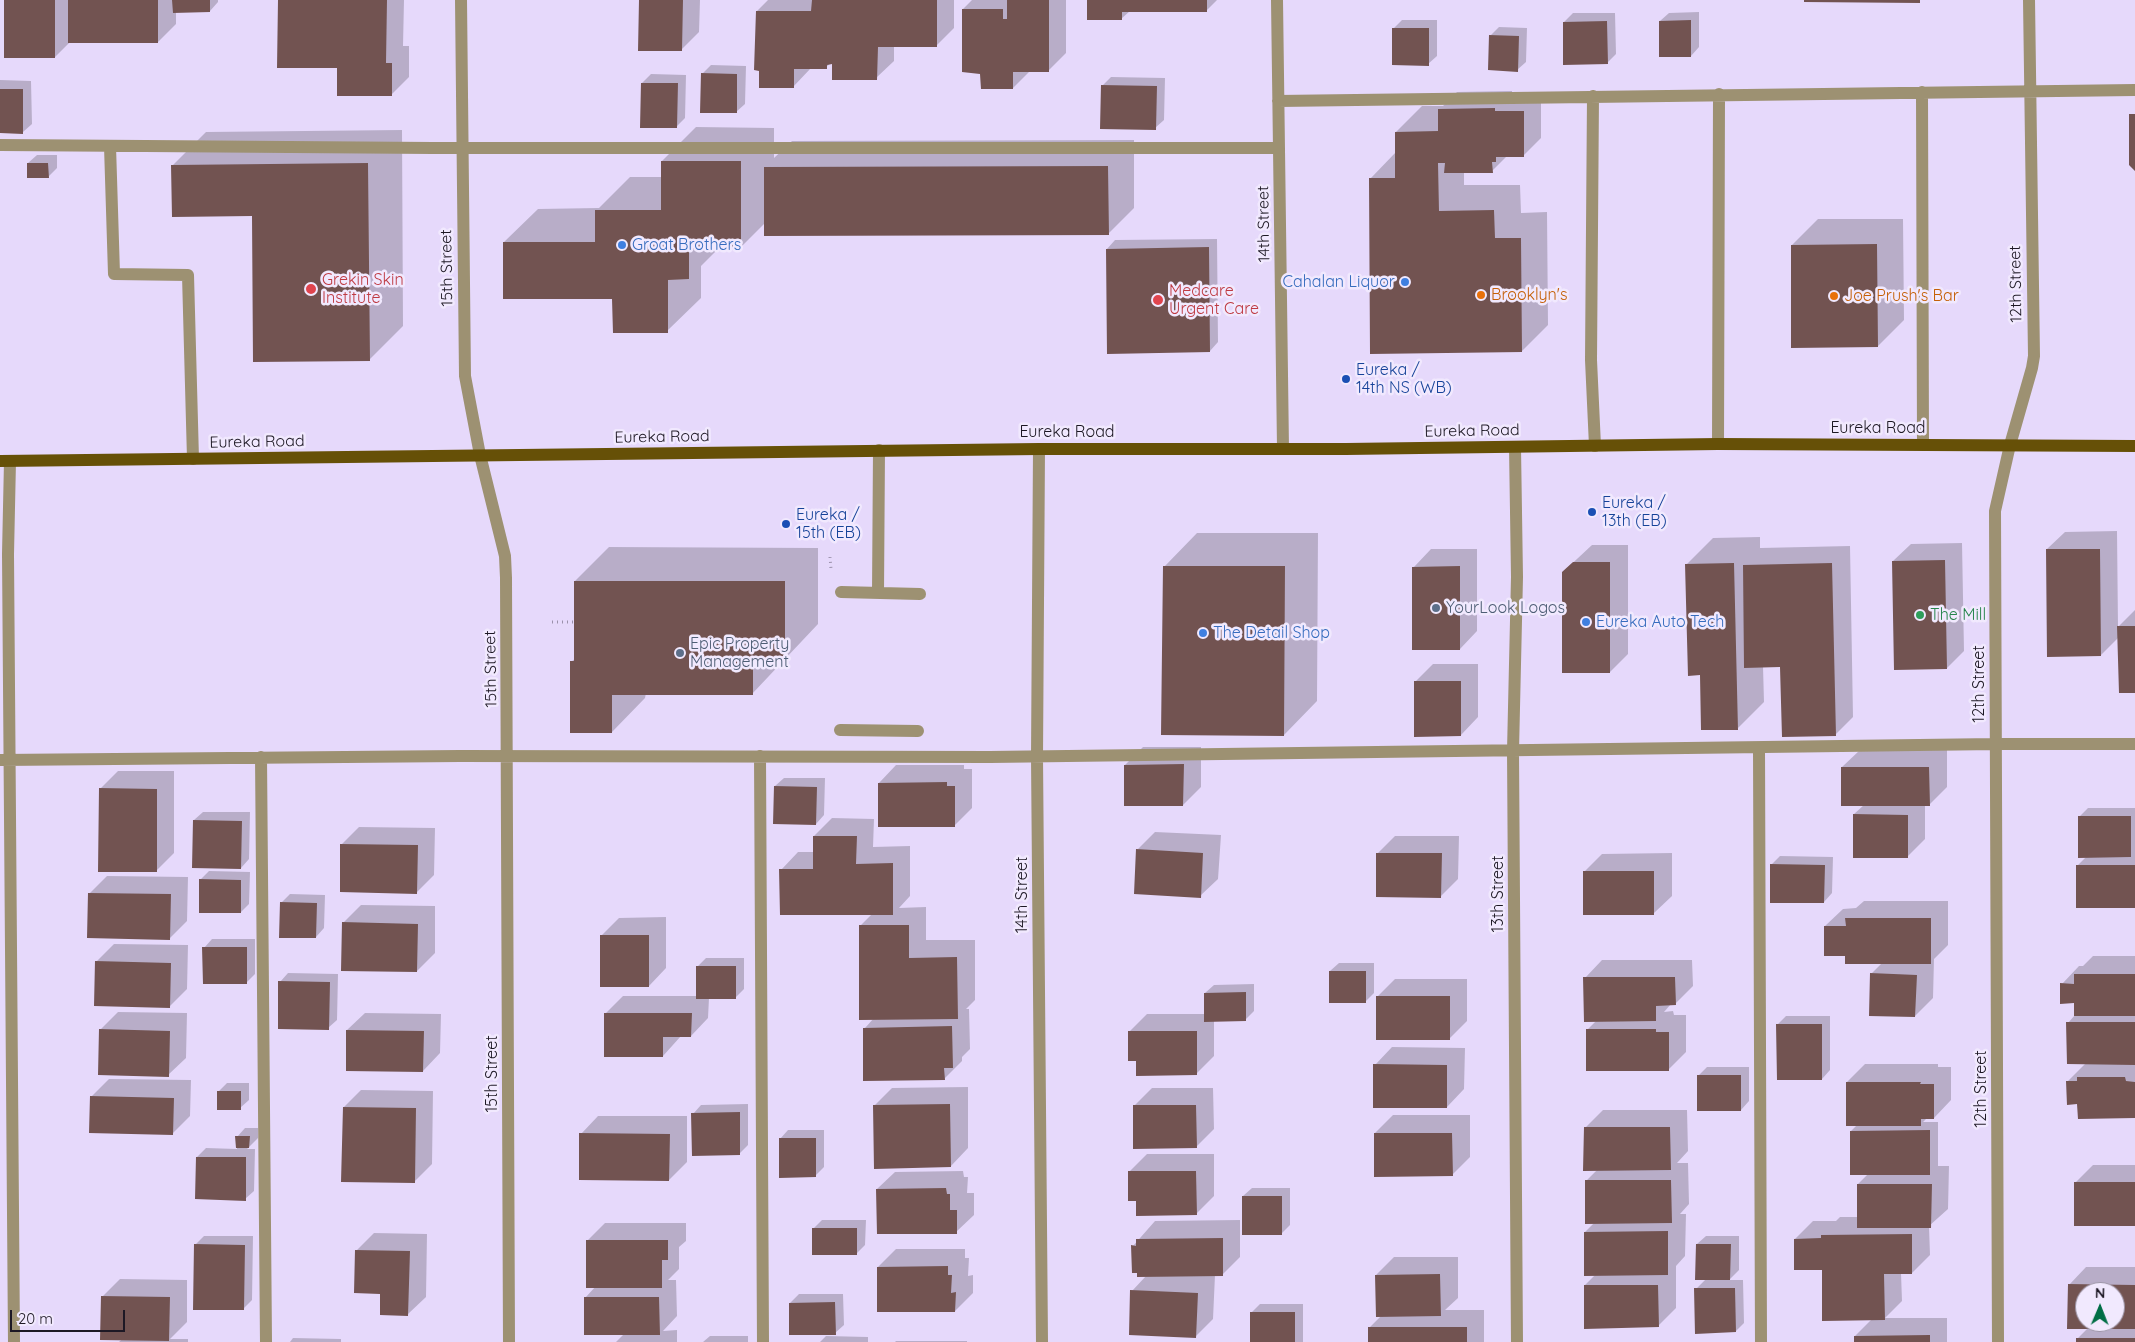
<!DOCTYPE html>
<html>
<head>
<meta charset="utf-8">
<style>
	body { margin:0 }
	#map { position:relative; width:2135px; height:1342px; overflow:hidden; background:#e6d9fb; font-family:Quicksand,sans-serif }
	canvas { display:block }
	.north { position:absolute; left:2075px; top:1282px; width:50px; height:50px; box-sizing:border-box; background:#f1e9fe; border:1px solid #9c95a7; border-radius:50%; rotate:1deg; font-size:14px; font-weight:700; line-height:20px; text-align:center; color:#1d1824 }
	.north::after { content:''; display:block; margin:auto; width:18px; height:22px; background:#016e46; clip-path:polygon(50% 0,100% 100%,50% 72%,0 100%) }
	.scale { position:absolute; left:10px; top:1310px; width:115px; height:22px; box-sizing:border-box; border:2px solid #1d1824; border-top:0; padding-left:6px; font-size:15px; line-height:18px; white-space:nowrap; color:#1d1824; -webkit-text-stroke:4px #f1e9fe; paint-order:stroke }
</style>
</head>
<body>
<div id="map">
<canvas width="2135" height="1342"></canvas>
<div class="north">N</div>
<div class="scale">20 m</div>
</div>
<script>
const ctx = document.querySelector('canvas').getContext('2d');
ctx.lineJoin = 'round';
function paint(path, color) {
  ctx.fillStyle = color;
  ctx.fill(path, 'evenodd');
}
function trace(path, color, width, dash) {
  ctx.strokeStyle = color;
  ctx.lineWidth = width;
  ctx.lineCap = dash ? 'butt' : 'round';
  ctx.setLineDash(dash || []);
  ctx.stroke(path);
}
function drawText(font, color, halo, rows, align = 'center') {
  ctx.font = font + ' Quicksand,sans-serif';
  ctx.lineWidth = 5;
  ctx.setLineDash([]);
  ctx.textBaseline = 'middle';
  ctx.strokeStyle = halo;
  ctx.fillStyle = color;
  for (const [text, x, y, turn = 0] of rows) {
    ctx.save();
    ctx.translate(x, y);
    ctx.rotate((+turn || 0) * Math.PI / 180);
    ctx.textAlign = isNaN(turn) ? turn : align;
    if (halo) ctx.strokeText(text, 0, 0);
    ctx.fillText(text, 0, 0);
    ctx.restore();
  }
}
paint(new Path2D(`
	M6,0H218V2L210,11L176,12V24L158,42H70L55,57Z
	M279,0H404L403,46H409V77L391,95L339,67Z
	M640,0H700L699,32L681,50Z
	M768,0H954V28L936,46L894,45V61L876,78L831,63L826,67L811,68L793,87L757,11Z
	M972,0H1066V53L1048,71H1030L1013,88L982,73L963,9Z
	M1089,0H1217L1207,10L1130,11L1121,19Z
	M1699,12V47L1691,56L1660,21L1669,13Z
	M1573,13H1615L1616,54L1607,63L1564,22Z
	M1402,20H1437V56L1428,64L1393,29Z
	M1499,27L1527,28L1526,62L1517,70L1491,35Z
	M711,65L746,66L745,104L736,112L702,74Z
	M651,74L686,75L685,118L676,127L642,83Z
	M1111,77L1165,78L1164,120L1155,128L1102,86Z
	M0,80L31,81L32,124L23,132H0Z
	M1512,91V94L1541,93V138L1524,155H1508L1492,171L1464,172V185H1520L1521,213L1547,212L1548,325L1522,351L1370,179L1396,152V132L1422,106H1443L1457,92Z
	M696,127L774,128V158L792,141L1134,140V208L1108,234L765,223L741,247H720L701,266V298L667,331L614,298L504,242L538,209L599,208L630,177H662V161Z
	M402,130L403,326L369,360L254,215L173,165L206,132Z
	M37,155H57V168L48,177L28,163Z
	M1818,219H1903L1904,320L1878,346L1792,245Z
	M1217,239L1218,342L1210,351L1107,249L1115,240Z
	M2117,531L2118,627L2135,610V692L2119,637L2101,655L2047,549L2065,532Z
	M1197,533H1318L1317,701L1284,735L1164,567Z
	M1760,537V548L1850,546L1853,717L1836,734L1781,666H1763L1764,702L1738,728L1701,674L1687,564L1713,538Z
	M1962,543L1964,651L1947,668L1893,561L1911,544Z
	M1592,545H1628V654L1610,672L1563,572Z
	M609,547L818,548V624L752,694L646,693L645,698L612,732L571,662L576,658L575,581Z
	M1431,549H1477V631L1460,649L1414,567Z
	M1433,664H1478V717L1461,735L1415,682Z
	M1143,747H1201V787L1183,805L1125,765Z
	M1947,749V787L1929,805H1925V839L1907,857L1854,814L1864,805L1842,767L1860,750Z
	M896,765H964V769H972V808L954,826L879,783Z
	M118,771H174V853L156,871L100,789Z
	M784,778H825L824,815L816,824L775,786Z
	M2088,808H2135V907L2077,866L2086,857L2079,817Z
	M203,812H250L249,859L241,868L194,820Z
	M832,818L874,819L873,847L910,846V896L899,908L926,907V940H975V1000L966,1009H969L970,1049L962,1057V1061L944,1079L865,1028L874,1018L861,925L873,913L781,870L798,852H814V836Z
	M359,827L435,828L434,875L417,892L342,844Z
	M1155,832L1221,835L1218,879L1200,896L1138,849Z
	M1395,836H1459L1458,879L1441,896L1377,854Z
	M1672,853V896L1654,913L1584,872L1602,854Z
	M1780,856L1833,857L1832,893L1824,902L1771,865Z
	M209,871L250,872L249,904L241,912L200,880Z
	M107,876L188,877L187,921L170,938L89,894Z
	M290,894L325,895L324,928L316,937L281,903Z
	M1864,901H1948V945L1934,959L1933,998L1915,1016L1871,974L1882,963L1846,954L1825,926L1843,909L1856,908Z
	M361,905L435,906V953L417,971L343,923Z
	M666,917V968L649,986L601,936L619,918Z
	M212,939H255V974L247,982L204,948Z
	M114,944L188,945L187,989L170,1006L96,962Z
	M2093,956H2135V1117L2079,1103L2068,1081L2086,1063L2068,1023L2075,1015V1002L2062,984L2079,966H2083Z
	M706,958H744V989L735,998H709L708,1018L691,1036H681L663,1056L605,1014L623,996H697V967Z
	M1602,960H1692L1693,986L1675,1004H1671L1664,1012L1673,1011L1674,1015H1686V1052L1668,1070L1587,1030L1597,1020L1585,978Z
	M1339,963H1374V993L1366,1001L1330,971Z
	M288,973L338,974L337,1020L328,1028L280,982Z
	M1395,979H1467V1021L1449,1039L1377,997Z
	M1254,984V1011L1245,1020H1214V1056L1196,1074L1137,1060L1130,1031L1147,1014H1205V993L1214,985Z
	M118,1012L187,1013L186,1058L168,1075L100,1030Z
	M365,1013L441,1014L440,1053L423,1071L347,1030Z
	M1786,1016H1830V1070L1822,1079L1777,1025Z
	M1392,1047L1465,1048L1464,1089L1447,1107L1375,1065Z
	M1865,1064H1938V1067H1951V1100L1934,1118L1928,1117L1923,1122H1938V1166H1949L1948,1209L1929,1226L1930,1255L1912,1273H1901L1902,1301L1885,1318H1947V1342H1855V1336L1872,1319L1795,1239L1813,1221H1836L1840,1217H1858V1184L1869,1173L1851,1131L1858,1124L1847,1082Z
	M1707,1067H1749V1101L1741,1110L1698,1076Z
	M109,1079L191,1080L190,1116L173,1133L91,1097Z
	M227,1083H249V1100L240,1108L218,1092Z
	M968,1087V1148L951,1166L874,1106L892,1088Z
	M1152,1088H1213L1214,1129L1196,1147L1134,1106Z
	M361,1090L433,1091L432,1164L414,1182L344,1107Z
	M748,1104V1145L739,1154L693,1114L701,1105Z
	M1603,1110H1687L1688,1151L1677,1163H1688L1689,1204L1680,1214H1686L1685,1256L1676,1266V1308L1658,1326L1585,1285L1596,1274L1585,1232L1594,1223L1586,1181L1597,1170L1585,1128Z
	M1393,1115H1470V1157L1452,1175L1375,1133Z
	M598,1116H687V1162L669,1180L581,1134Z
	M245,1128H258V1138L247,1149H255L254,1191L245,1199L197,1157L206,1148L237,1149V1137Z
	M788,1130H824V1167L815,1176L780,1139Z
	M1147,1154H1214V1196L1196,1214L1138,1200L1130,1171Z
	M2093,1165H2135V1225L2075,1183Z
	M963,1171L964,1177H968L967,1193H974V1215L956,1232L877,1189L895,1172Z
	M1252,1188H1290V1225L1281,1234L1243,1196Z
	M822,1220H866L865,1245L856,1254L814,1228Z
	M1240,1220V1257L1222,1275H1215L1213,1319L1195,1337L1132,1291L1146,1276L1133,1246L1155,1221Z
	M605,1223H686V1241L679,1247V1269L668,1280H676L677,1316L663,1331L677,1330V1342H616L624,1334L585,1298L596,1286L588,1240Z
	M374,1233L427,1234L426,1297L408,1314L381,1292L356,1251Z
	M204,1236H253L252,1300L243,1309L196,1244Z
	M1706,1236H1739V1270L1729,1280H1743L1744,1323L1736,1331L1696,1289L1706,1279L1697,1244Z
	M896,1249H965V1258H969L968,1276L973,1275V1293L955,1311L878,1267Z
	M1394,1257H1458V1298L1445,1310H1484V1342H1369V1328L1381,1316L1376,1275Z
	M2086,1267H2135V1342H2077V1339L2089,1327H2068L2069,1285ZM2085,1292H2115V1322H2085Z
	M120,1279L187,1280V1322L170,1339H188V1342H119L122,1339L102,1297Z
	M799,1294H843L844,1325L835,1333L790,1303Z
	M1260,1304H1303V1342H1251L1252,1312Z
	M710,1336H748V1342H703Z
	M826,1336L868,1337V1342H820Z
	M293,1338L341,1339V1342H290Z
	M896,1341H967V1342H895Z`), '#0003');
paint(new Path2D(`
	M4,0H55V58H4Z
	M68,0H158V43H68Z
	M172,0H210V12L173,13Z
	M278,0H387L386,63H392V96H337V68H277Z
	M639,0H683L682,51H638Z
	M812,0H937V47H878L877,80H832V64L827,65V69H794V88H759V71L754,70L756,11H811Z
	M1007,0H1049V72H1013V89H981L980,74L962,72V9H1003V19H1007Z
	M1087,0H1207V12H1122V20H1087Z
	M1804,0H1920V3L1804,2Z
	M1691,20V57H1659V21Z
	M1607,21L1608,64L1563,65V22Z
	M1392,28H1429V66L1392,65Z
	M1489,35L1519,36L1518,72L1488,70Z
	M701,73L737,74V113H700Z
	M641,83H678L677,128H640Z
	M1101,85L1157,86L1156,130L1100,129Z
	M0,89H23V134L0,133Z
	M1495,108V111H1524V157H1496V162H1492L1493,173H1444L1445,163H1438L1439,211L1494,210L1495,238H1521L1522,352L1370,354L1369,178H1395V132L1438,131V146V109Z
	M2129,114H2135V171L2129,165Z
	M661,161H741V249H689V279L668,280V333H613L612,299H503V242H595V210H661Z
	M27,163H48L49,178H27Z
	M368,163L370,361L253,362L252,216L172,217L171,165Z
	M1108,166L1109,235L764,236V167Z
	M1877,244L1878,347L1791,348V245Z
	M1209,247L1210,352L1107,354L1106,249Z
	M2046,549H2100L2101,656L2047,657Z
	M1945,560L1947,669L1894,670L1892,561Z
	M1573,562H1610V673H1562V572Z
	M1734,563L1738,730H1701L1700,675L1688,676L1685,564Z
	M1832,563L1836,736L1782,737L1780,667L1744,668L1743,565Z
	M1163,566H1285L1284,736L1161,735Z
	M1460,566V650H1412V567Z
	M574,581H785V659H773V666L753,665V695H612V733H570V661H574Z
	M2117,626H2135V693H2119Z
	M1414,681H1461V736L1414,737Z
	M1184,764L1183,806H1124V765Z
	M1841,767H1929L1930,806H1841Z
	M947,782V786H955V827H878V783Z
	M774,786L817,787L816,825L773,824Z
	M99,788L157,789V872H98Z
	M1853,814L1908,815V858H1853Z
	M2078,816H2131V857L2078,858Z
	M193,820L242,821L241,869L192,868Z
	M813,836H857L856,864L893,863V915H780L779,869H813Z
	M340,844L418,845L417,894L340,892Z
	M1136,849L1203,853L1201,898L1134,894Z
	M1376,853H1442L1441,898L1376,897Z
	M1770,864L1825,865L1824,903H1770Z
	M2076,865H2135V908H2076Z
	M1583,871H1654V915H1583Z
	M199,879L241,880V913H199Z
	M88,893L171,894L170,940L87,938Z
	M280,902L317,903L316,938H279Z
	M1845,918H1931V964H1845V956H1824V926H1846Z
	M342,922L418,924L417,972L341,971Z
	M859,925H909V958L957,957L958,1019L859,1020Z
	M600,935H649V987H600Z
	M202,947H247V984H203Z
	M95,961L171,963L170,1008L94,1006Z
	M696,966H736V999H696Z
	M1329,971H1366V1003H1329Z
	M1870,973L1917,975L1915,1017L1869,1016Z
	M2074,974H2135V1016H2074V1003L2060,1004V983L2074,984Z
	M1583,977H1675L1676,1005L1656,1006V1021L1584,1022Z
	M278,981L330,982L329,1030L278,1029Z
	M1246,992V1021L1204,1022V993Z
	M1376,996H1450V1040H1376Z
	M604,1013H692L691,1037H663V1057H604Z
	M2066,1022H2135V1065L2067,1064Z
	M1776,1024H1822V1080H1777Z
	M952,1026L953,1068H944L945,1080L863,1081V1028Z
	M99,1029L170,1031L169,1077L98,1075Z
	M1586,1029H1656V1032H1669V1071H1586Z
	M346,1030L424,1031L423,1072L346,1071Z
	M1128,1031H1197V1075L1136,1076V1061H1128Z
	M1373,1064L1447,1065V1108H1373Z
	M1697,1075H1741V1111H1697Z
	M2077,1077H2125L2126,1081L2135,1082V1118L2078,1119L2077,1104L2067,1105L2066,1081H2077Z
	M1846,1082H1921L1920,1084H1934V1119H1921V1126H1846Z
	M217,1091H241V1110H217Z
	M90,1096L174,1098L173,1135L89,1133Z
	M950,1104L951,1167L874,1169L873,1105Z
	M1133,1105H1196L1197,1148L1133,1149Z
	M343,1107L416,1108L415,1183L341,1182Z
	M740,1112V1155L692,1156L691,1113Z
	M1584,1127H1670L1671,1170L1583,1171Z
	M1930,1130V1175H1850V1131Z
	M579,1133L670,1134L669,1181L579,1180Z
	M1374,1133H1452L1453,1176L1374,1177Z
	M235,1136H250L249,1148H236Z
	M779,1138H816V1177L779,1178Z
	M196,1157H246V1201L195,1199Z
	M1128,1171H1196L1197,1215L1136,1216V1201H1128Z
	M1585,1180H1671L1672,1223L1585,1224Z
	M2074,1182H2135V1226H2074Z
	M1857,1184H1932L1931,1228H1857Z
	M946,1188L947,1194H950V1210H957V1234H877L876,1189Z
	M1242,1196H1282V1235H1242Z
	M812,1228H857V1255H812Z
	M1668,1231V1275L1584,1276V1232Z
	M1912,1234V1274H1884L1885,1320L1822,1321V1270H1794V1239L1821,1238V1235Z
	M1223,1238V1276L1137,1277V1273H1132L1131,1245L1136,1246V1239Z
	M586,1240H668V1260H662V1288H586Z
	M194,1244L245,1245L244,1310H193Z
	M1696,1244H1731L1730,1280H1695Z
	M355,1250L410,1251L408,1316L380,1315V1294L354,1293Z
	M948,1266V1275H952L951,1293L956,1292L955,1312H877V1267Z
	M1440,1274L1441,1316L1376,1317L1375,1275Z
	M2068,1284L2135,1285V1329H2067ZM2085,1292H2115V1322H2085Z
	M1584,1285H1658L1659,1327L1584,1329Z
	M1694,1288H1735L1736,1332L1695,1334Z
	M1130,1290L1198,1293L1196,1338L1129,1335Z
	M101,1296L170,1297L169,1341L100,1340Z
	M584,1297H659L660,1335H584Z
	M835,1302L836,1335H789V1303Z
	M1250,1312H1295V1342H1250Z
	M1368,1327H1467V1342H1368Z
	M1930,1335V1342H1854V1336Z
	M2076,1338H2135V1342H2076Z`), '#725351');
trace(new Path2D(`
	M830,557L831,569
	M552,622H574`), '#9b91ab', 3, [1, 4]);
trace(new Path2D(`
	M461,0L465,376L480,455L505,556L506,578L509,1342
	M1277,0L1283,448
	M1922,92L1923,445
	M1593,96L1591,360L1595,446
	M1278,101L2135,90
	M0,145L433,148H1279
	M110,146L114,274L188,275L193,459
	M1718,444L1719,94
	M1515,447L1517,577L1513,751L1517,1342
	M1039,449L1037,757L1042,1342
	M10,461L8,554L14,1342
	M841,592L920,594
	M878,593L879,450
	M840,730L918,731
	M1759,748L1761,1342
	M760,756L763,1342
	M261,757L266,1342
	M0,760L460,756L990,757L1996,744H2135
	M1998,1342L1995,511L2010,445L2032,368L2034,356L2029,0`), '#9d9172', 12);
trace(new Path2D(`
	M0,461L1039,449H1346L1718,444L2135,446`), '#665007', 12);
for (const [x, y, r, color] of [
	[622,245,5,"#3f7fe0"],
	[1405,282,5,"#3f7fe0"],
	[311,289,6,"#e0444e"],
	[1481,295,5,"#e8710a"],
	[1834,296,5,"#e8710a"],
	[1158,300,6,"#e0444e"],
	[1346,379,5,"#1a4fb4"],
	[1592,512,5,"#1a4fb4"],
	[786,524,5,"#1a4fb4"],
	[1436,608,5,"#5c6f8a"],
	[1920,615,5,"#2e9e5b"],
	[1586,622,5,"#3f7fe0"],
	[1203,633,5,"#3f7fe0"],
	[680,653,5,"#5c6f8a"]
]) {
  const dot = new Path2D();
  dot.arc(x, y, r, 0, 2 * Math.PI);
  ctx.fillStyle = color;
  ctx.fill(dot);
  trace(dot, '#f1e9fe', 2);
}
drawText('16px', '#1d1824', '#f1e9fe', [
	["14th Street",1264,224,-91],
	["15th Street",447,268,-91],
	["12th Street",2016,284,-91],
	["Eureka Road",1878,428],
	["Eureka Road",1472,431,-1],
	["Eureka Road",1067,432],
	["Eureka Road",662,437,-1],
	["Eureka Road",257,442,-1],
	["15th Street",491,669,-91],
	["12th Street",1979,684,-90],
	["13th Street",1498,894,-90],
	["14th Street",1022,895,-90],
	["15th Street",492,1074,-90],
	["12th Street",1981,1089,-90]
]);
drawText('16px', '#366cbe', '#f1e9fe', [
	["Groat Brothers",632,245],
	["Cahalan Liquor",1395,282,"right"],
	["Eureka Auto Tech",1596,622],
	["The Detail Shop",1213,633]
], 'left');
drawText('16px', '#be3a42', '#f1e9fe', [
	["Grekin Skin",322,280],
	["Institute",322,298],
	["Medcare",1169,291],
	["Urgent Care",1169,309]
], 'left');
drawText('16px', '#c56008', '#f1e9fe', [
	["Brooklyn's",1491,295],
	["Joe Prush's Bar",1844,296]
], 'left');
drawText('16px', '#164399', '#f1e9fe', [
	["Eureka /",1356,370],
	["14th NS (WB)",1356,388],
	["Eureka /",1602,503],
	["13th (EB)",1602,521],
	["Eureka /",796,515],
	["15th (EB)",796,533]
], 'left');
drawText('16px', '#4e5e75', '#f1e9fe', [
	["YourLook Logos",1446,608],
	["Epic Property",690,644],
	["Management",690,662]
], 'left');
drawText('16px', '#27864d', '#f1e9fe', [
	["The Mill",1930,615]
], 'left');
</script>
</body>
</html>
